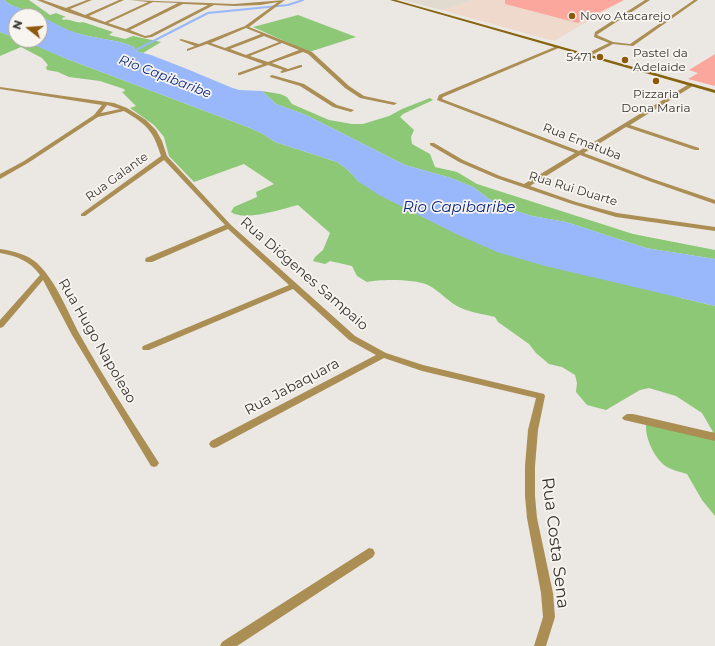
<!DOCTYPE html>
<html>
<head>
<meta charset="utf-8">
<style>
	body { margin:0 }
	#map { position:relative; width:715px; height:646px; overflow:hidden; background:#ebe7e2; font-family:Montserrat,sans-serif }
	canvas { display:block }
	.north { position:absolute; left:8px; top:8px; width:40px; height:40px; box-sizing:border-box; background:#f8f4ef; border:1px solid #aaa7a3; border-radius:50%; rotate:287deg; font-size:11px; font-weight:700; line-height:16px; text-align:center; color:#353331 }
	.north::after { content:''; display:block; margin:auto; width:14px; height:18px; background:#8f590d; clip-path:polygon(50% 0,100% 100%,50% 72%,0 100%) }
</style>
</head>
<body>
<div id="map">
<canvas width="715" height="646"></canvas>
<div class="north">N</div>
</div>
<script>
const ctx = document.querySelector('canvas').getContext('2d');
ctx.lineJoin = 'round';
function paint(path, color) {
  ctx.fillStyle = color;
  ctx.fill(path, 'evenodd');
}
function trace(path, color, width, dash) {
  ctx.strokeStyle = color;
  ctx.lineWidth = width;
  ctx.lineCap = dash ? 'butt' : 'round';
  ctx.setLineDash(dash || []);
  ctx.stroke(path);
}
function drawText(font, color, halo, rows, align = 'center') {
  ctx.font = font + ' Montserrat,sans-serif';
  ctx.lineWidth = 3.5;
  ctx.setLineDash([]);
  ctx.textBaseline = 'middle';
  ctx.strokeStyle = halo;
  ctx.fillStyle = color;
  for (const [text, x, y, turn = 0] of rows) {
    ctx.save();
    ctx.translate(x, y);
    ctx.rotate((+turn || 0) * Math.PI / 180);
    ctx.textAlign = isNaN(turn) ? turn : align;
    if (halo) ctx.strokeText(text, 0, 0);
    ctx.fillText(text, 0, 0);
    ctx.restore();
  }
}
paint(new Path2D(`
	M472,0H624L554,41L442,10Z`), '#efd9cc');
paint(new Path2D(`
	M402,0H472L442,10Z`), '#e1dace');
paint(new Path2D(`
	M4,0H29L50,15L56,13L66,17L62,18L63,20C70,18 76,24 83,22L113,32L109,35L125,39L133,36L161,42L143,53L135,51L134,47C116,39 98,39 80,34C63,30 48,19 32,13C23,9 12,7 4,0Z
	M298,15L356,37L309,52L253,27Z
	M0,32L16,38V40H22L31,43L67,59L250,128L263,134L275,142L337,162L347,169L359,182L681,298L715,306V516L702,500L687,474C682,472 675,471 669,468C656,462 645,439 646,425L674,427L701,435L713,432L702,413L676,396L649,388L640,390L606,410L587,405L576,392L577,383L575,375L562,367L549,364L536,353L529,344L498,322L495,317C484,314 472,313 461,308C449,303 440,291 428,285C415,279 381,279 367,282L357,276L352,266L330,261L325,264L313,261L315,257L323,250L330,233L298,205C281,209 245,222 231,212L234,207L257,197L256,192L274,184L244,164L194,182L169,156L164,137L154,125L130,108L136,106L122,92L125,91L124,89L100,81L69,77L58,72L47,70L46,67L48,65L42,58L21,47L0,56Z
	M262,91L280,94L287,97L292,104L329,120L352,124H363L389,116L402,109L430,98L433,100L403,114L400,117L414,130L411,137L412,144L430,154L435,167L457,172L477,184L633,234L715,250V259L646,248L566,222L532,216L507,208L489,199L473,187L451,178L405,165L306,115L276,104Z`), '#8cc876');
paint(new Path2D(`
	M0,0H4L9,4L39,16H16V38L0,32Z
	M40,16C53,22 65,30 80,34C98,39 116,39 134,47L135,51L151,55L187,69L230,87L239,90L262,91L276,104L306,115L405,165L451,178L473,187L489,199L507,208L532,216L566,222L646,248L715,259V306L545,266L497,252L454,233L379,195L359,182L347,169L337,162L275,142L263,134L250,128L67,59L22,40H40Z`), '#98b8fb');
trace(new Path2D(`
	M130,53L208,13L288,5L303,0`), '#98b8fb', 2);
paint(new Path2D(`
	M505,0H624L578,23L505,4Z
	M715,54V86L688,79L698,73L689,70Z`), '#fca79e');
paint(new Path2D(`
	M37,0H43L66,8L87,0H92L70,9L85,15L119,0H124L89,16L105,22L148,2L130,0L234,4L285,0L249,27L312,52L349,86L364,96L397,103L394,105L360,98L345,88L308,54L303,52L272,63L288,69L300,65H302V67L282,73L280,72L283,70L268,65L240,75H238V73L263,64L207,44L187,51V49L195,46L179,40L181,39L199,44L245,26L278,2L260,5L234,6L214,5L152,37L145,38L64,11ZM153,2L178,3L126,29L108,23ZM183,4L208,5L150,35L145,36L130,30ZM246,28L261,34L225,48L211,43ZM264,36L279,42L246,55L230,49ZM282,43L299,50L268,62L250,56Z
	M645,0H650L598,34L597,35L613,42L630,44L694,0H698L633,46L613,44L590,56H586V54L609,43L594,37L595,32Z
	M557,46L561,47L443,97L442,99L579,151L689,84H693V86L630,125L699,148V150H695L626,127L584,153L653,179L715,200V204L649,181L580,155L530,186L576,202L617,213L715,227V231L616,217L572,204L496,178L459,162L430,145V143H434L463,160L500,176L524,184L575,153L437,100L439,95Z
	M272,75L304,84L337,105L354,110L351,112L333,107L300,86L270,77V76Z
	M0,87L114,103L127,108L146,120L156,130L162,141L167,156L231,225L355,336L386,353L423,365L544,394L545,396L538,430L535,466V496L537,518L553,593L555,617L546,646H534L543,617L541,593L527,518L525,496V466L528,430L536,398L422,371L384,358L217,447L214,448L211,447L209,444L211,441L376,355L349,340L293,289L149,350H143L142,348L143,346L289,285L228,229L152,262H146L145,260L146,258L225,225L164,160L85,216H81V214L161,156C153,130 147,125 124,111L98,117L28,163L0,179V174L24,161L94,115L102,105L0,89ZM107,105L120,109L101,113Z
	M0,249C13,251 27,254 37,263C57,282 67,311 80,335C104,378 131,419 157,460L159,463L157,466L154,467L151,466L72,335L43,280L3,327L0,328V320L40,275C30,261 17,256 0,253Z
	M627,414H633L715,433V441L624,420L622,418L624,416Z
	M369,548L373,549L375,553L373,557L237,646H220L222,642Z`), '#ab8e54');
paint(new Path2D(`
	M390,0H396L715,90V93Z`), '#866410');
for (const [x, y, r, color] of [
	[572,16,4,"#8f590d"],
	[600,57,4,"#8f590d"],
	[625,60,4,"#8f590d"],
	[656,81,4,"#8f590d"]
]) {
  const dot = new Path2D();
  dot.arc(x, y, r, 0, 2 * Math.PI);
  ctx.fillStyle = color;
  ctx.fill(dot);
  trace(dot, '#f8f4ef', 1.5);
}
drawText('12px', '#353331', '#f8f4ef', [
	["Novo Atacarejo",580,16],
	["Pastel da",633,53],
	["Adelaide",633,67],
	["5471",592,57,"right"],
	["Pizzaria",656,94,"center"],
	["Dona Maria",656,108,"center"]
], 'left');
drawText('12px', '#353331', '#f8f4ef', [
	["Rua Ematuba",582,142,21],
	["Rua Galante",117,177,-36],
	["Rua Rui Duarte",573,189,17]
]);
drawText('italic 13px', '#0a2784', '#f8f4ef', [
	["Rio Capibaribe",165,77,21]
]);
drawText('14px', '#353331', '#f8f4ef', [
	["Rua Diógenes Sampaio",304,274,41],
	["Rua Hugo Napoleao",97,341,60],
	["Rua Jabaquara",292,387,-28]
]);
drawText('italic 15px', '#0a2784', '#f8f4ef', [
	["Rio Capibaribe",459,208]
]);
drawText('17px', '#353331', '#f8f4ef', [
	["Rua Costa Sena",555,543,83]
]);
</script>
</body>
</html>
